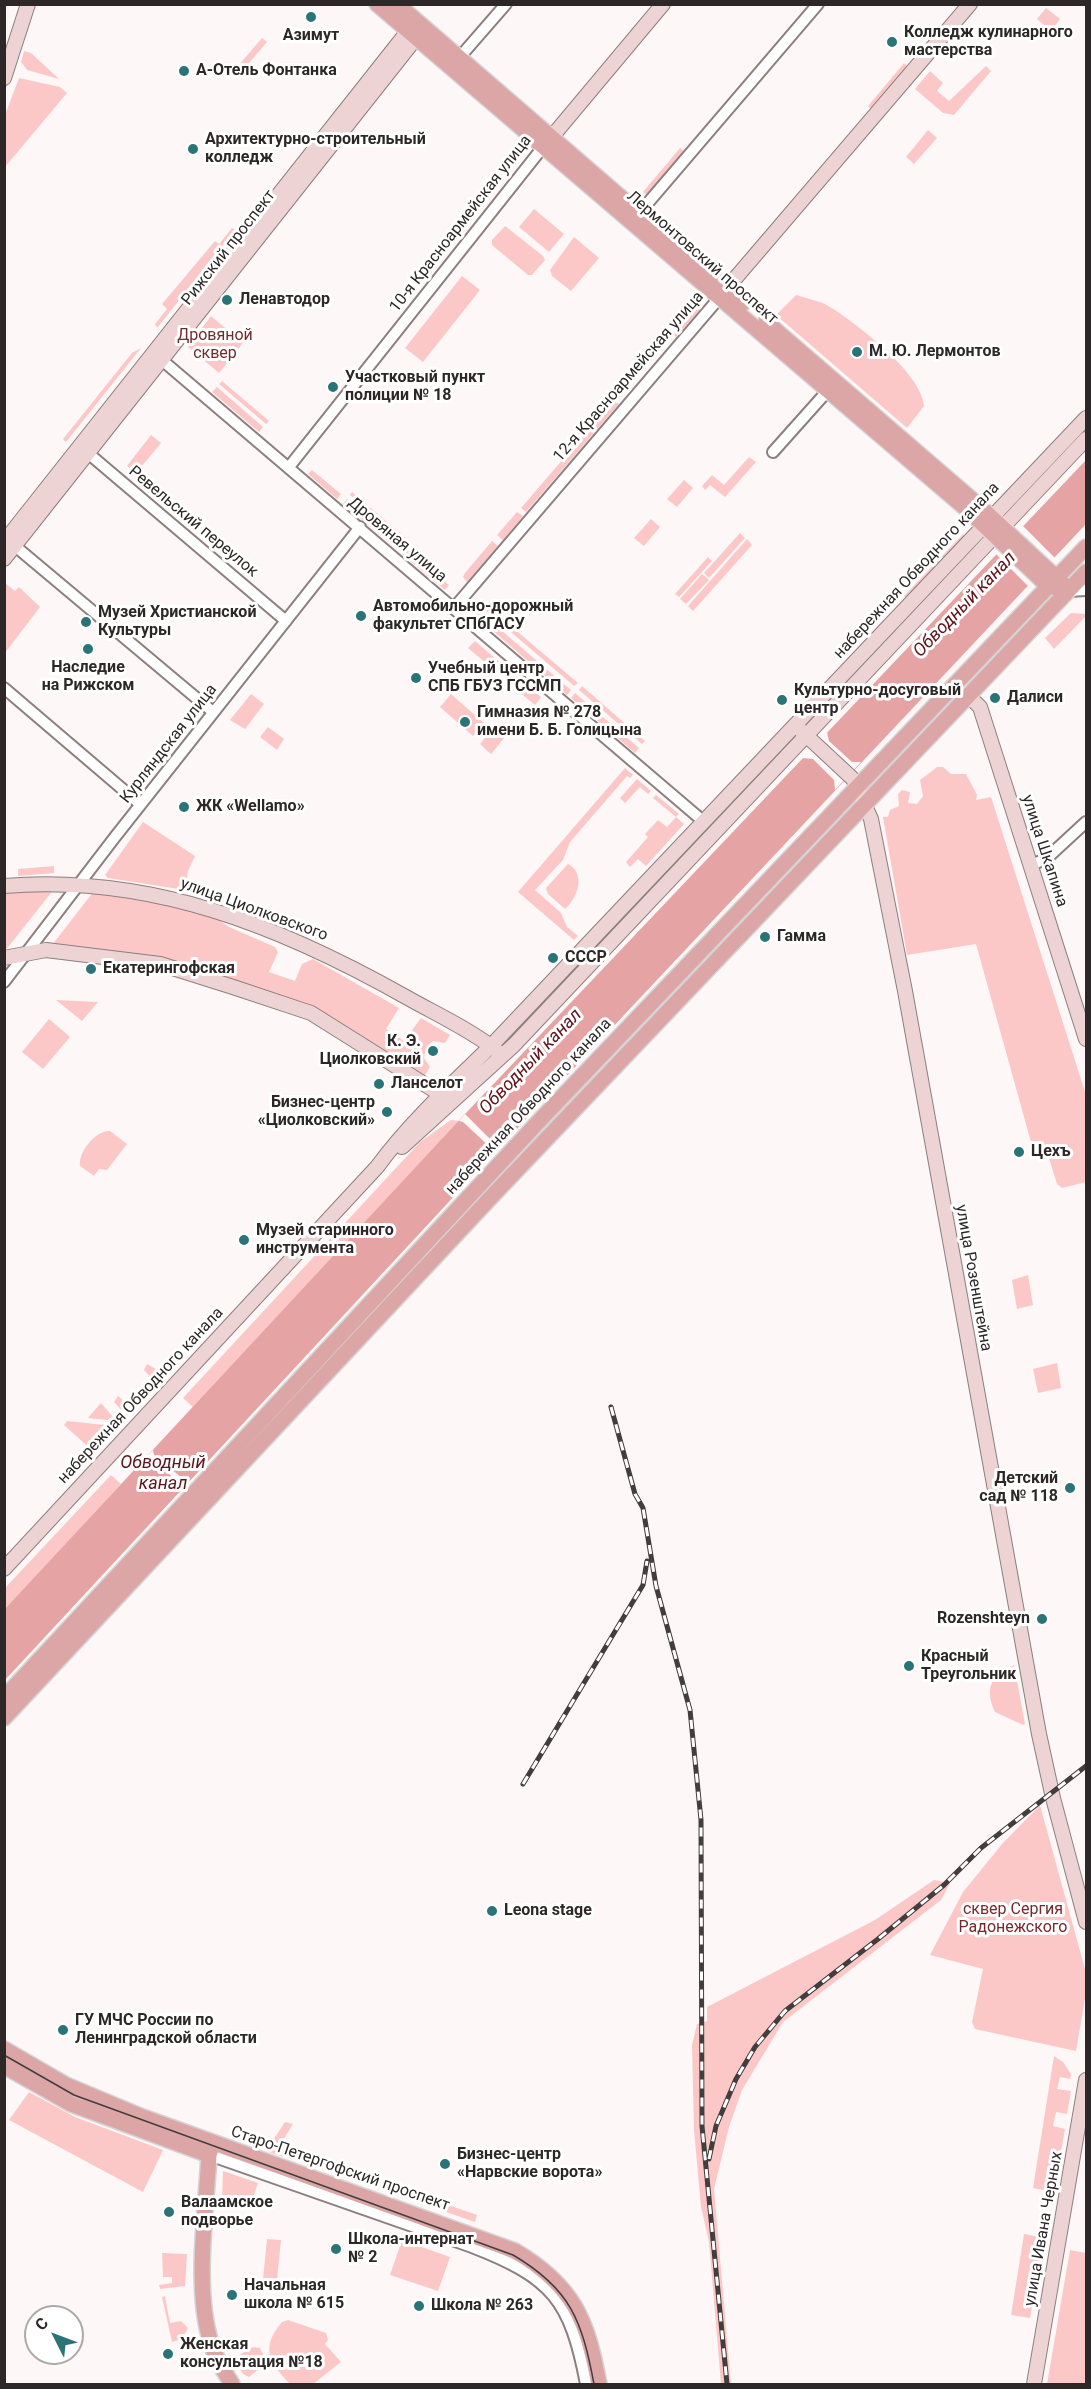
<!DOCTYPE html>
<html>
<head>
<meta charset="utf-8">
<style>
	body { margin:0 }
	#map { position:relative; width:1091px; height:2389px; overflow:hidden; background:#fdf7f7; font-family:Roboto,sans-serif }
	canvas { display:block }
	.frame { position:absolute; inset:0; border:6px solid #2d2727; pointer-events:none }
	.north { position:absolute; left:24px; top:2305px; width:60px; height:60px; box-sizing:border-box; background:#fff; border:2px solid #aba9a9; border-radius:50%; rotate:312deg; font-size:16px; font-weight:700; line-height:24px; text-align:center; color:#2d2727 }
	.north::after { content:''; display:block; margin:auto; width:21px; height:27px; background:#2a7478; clip-path:polygon(50% 0,100% 100%,50% 72%,0 100%) }
</style>
</head>
<body>
<div id="map">
<canvas width="1091" height="2389"></canvas>
<div class="frame"></div>
<div class="north">С</div>
</div>
<script>
const ctx = document.querySelector('canvas').getContext('2d');
ctx.lineJoin = 'round';
function paint(path, color) {
  ctx.fillStyle = color;
  ctx.fill(path, 'evenodd');
}
function trace(path, color, width, dash) {
  ctx.strokeStyle = color;
  ctx.lineWidth = width;
  ctx.lineCap = dash ? 'butt' : 'round';
  ctx.setLineDash(dash || []);
  ctx.stroke(path);
}
function drawText(font, color, halo, rows, align = 'center') {
  ctx.font = font + ' Roboto,sans-serif';
  ctx.lineWidth = 6;
  ctx.setLineDash([]);
  ctx.textBaseline = 'middle';
  ctx.strokeStyle = halo;
  ctx.fillStyle = color;
  for (const [text, x, y, turn = 0] of rows) {
    ctx.save();
    ctx.translate(x, y);
    ctx.rotate((+turn || 0) * Math.PI / 180);
    ctx.textAlign = isNaN(turn) ? turn : align;
    if (halo) ctx.strokeText(text, 0, 0);
    ctx.fillText(text, 0, 0);
    ctx.restore();
  }
}
paint(new Path2D(`
	M1046,8L1060,19L1051,31L1037,19Z
	M262,38L267,42L243,70L238,66Z
	M24,51L31,53L59,79L27,70L21,62Z
	M904,63L908,67L871,109L868,106Z
	M986,66L991,71L954,115L943,113L915,89L930,71L943,83L937,91L949,101Z
	M19,78L60,87L67,93L5,167V115Z
	M928,130L937,138L914,164L906,157Z
	M680,148L684,151L647,195L643,192Z
	M534,209L564,234L549,252L519,227Z
	M505,226L543,256L545,260L532,275H528L492,245V240Z
	M232,228L235,230L157,328L155,324L167,309L162,304L215,241L219,244Z
	M574,237L599,258L571,291L552,276L550,270Z
	M462,276L480,290L423,362L405,348Z
	M796,295L823,303L835,310C860,327 922,374 924,406L907,428L776,315Z
	M698,302L703,306L676,337L672,333Z
	M211,316L243,343L219,373L188,347Z
	M141,348L66,442L63,439L132,353Z
	M222,381L269,421L266,424L219,384Z
	M217,387L263,427L259,432L212,392Z
	M613,401L619,404L526,512L521,508Z
	M151,435L161,443L136,473L127,466Z
	M749,457L756,462L725,497L710,485L705,490L702,486L712,475L724,485Z
	M312,470L341,494L337,499L308,474Z
	M684,480L693,488L677,507L667,499Z
	M352,492L406,538L404,541L350,495Z
	M347,499L401,545L397,549L343,504Z
	M517,512L523,516L503,540L497,535Z
	M651,519L660,527L644,546L634,538Z
	M740,533L745,538L709,578L704,573Z
	M963,534L965,536L906,598L904,596Z
	M747,539L752,545L693,611L688,606Z
	M492,541L498,546L467,582L463,577L465,573Z
	M406,549L449,585L445,590L402,554Z
	M708,557L712,561L679,597L675,594Z
	M702,574L709,580L686,604L680,599Z
	M5,583L15,591L19,587L40,607L5,653Z
	M480,600L578,683L574,686L477,603Z
	M474,607L571,690L567,695L470,611Z
	M1071,613L1086,614V616L1054,649L1045,638Z
	M475,641L504,666L500,670L493,669L468,648Z
	M514,675L541,697L535,705L512,686L511,679Z
	M582,686L645,741L642,744L579,690Z
	M575,693L639,748L635,753L571,698Z
	M251,694L264,704L245,729L230,720Z
	M451,694L484,723L473,736L440,707Z
	M268,727L284,739L277,750L260,737Z
	M493,728L505,737L491,754L480,744Z
	M937,767H943L951,774H966L977,795L976,800L991,797L1086,1095V1182L1062,1188L1057,1184L1047,1152L1034,1153L976,944L907,955L883,817H888L890,810L899,806L898,794L902,790L910,792L908,803L917,804L923,796L920,780Z
	M625,768L633,775L630,778L627,776L570,842L563,860L535,890L561,913L567,927L578,936L574,940L518,892Z
	M637,779L651,791L648,794L640,787L625,803L620,798Z
	M656,795L679,814L676,817L684,824L646,866L638,859L630,867L626,862L648,837L645,834L658,820L667,827L676,817L653,798Z
	M143,822L195,856L188,871L185,890L108,878L105,875Z
	M568,864C586,873 578,898 565,909L548,894L546,888Z
	M54,866V873L18,876V869Z
	M54,889L5,951V890Z
	M94,891L208,913L229,927L275,947L278,952L269,972L295,981L302,964L313,959L399,1008L386,1029L404,1041L421,1018L450,1035L445,1043L433,1041L426,1047L424,1058L430,1067L424,1077L307,1005L52,945Z
	M56,1000L98,1002L82,1021Z
	M49,1019L70,1037L43,1069L22,1052Z
	M451,1120L459,1121L193,1407L183,1398L420,1142Z
	M110,1131L127,1144L107,1170L99,1169L94,1176L80,1166C78,1152 96,1130 110,1131Z
	M1028,1275L1033,1305L1017,1309L1012,1280Z
	M1057,1363L1061,1388L1038,1393L1033,1369Z
	M147,1364L166,1375L127,1416L114,1402L118,1396L130,1406L153,1380L144,1370Z
	M101,1403L113,1417L108,1420L88,1418Z
	M67,1421L114,1426L119,1424L94,1452L64,1425Z
	M111,1475L121,1484L5,1610L4,1589Z
	M1014,1665L1025,1724L1023,1725L995,1712C984,1687 991,1677 1014,1665Z
	M1040,1805L1086,1973V1993L1076,2051L975,2029L972,2022L983,1969L930,1955L963,1892L1003,1843Z
	M934,1880L950,1883L941,1900L783,2022L742,2090L729,2127L714,2189L731,2384H721L709,2242L701,2207L694,2130L692,2045L697,2024L707,2021V2007L875,1920Z
	M1054,2056L1063,2062L1071,2074L1070,2079L1060,2077L1057,2089L1071,2091L1067,2114L1056,2112L1053,2126L1065,2129L1054,2192L1033,2188Z
	M29,2092L75,2117L163,2150L143,2192L9,2120Z
	M285,2122L293,2124L280,2145L291,2150L283,2157L266,2151Z
	M301,2154L359,2173L357,2179L296,2158Z
	M223,2171L258,2183L251,2203L222,2200Z
	M383,2182L477,2215L475,2222L380,2189Z
	M1024,2234L1045,2238L1030,2318L1011,2315Z
	M267,2239L281,2240L277,2280L263,2279Z
	M402,2240L450,2257L438,2291L390,2275Z
	M1070,2250L1086,2253V2384H1047Z
	M162,2253L187,2254L185,2286L160,2289L159,2285L172,2283V2277H163Z
	M165,2296L170,2323L181,2321L188,2328L182,2339L172,2342L162,2297Z
	M288,2320L326,2333L328,2340L325,2344L341,2362L313,2384H290C269,2362 260,2348 282,2322Z
	M253,2347L260,2348L265,2358L264,2365L249,2377L243,2374L236,2363V2357Z`), '#fcc8c7');
paint(new Path2D(`
	M1086,460V524L497,1150L5,1680L4,1610L465,1114Z`), '#e5a4a3');
paint(new Path2D(`
	M1021,524L1055,558L1028,586L994,552Z
	M827,732L829,741L852,762H861L835,790L834,780L813,759L802,758Z
	M465,1114L496,1145H501L494,1154L492,1149L463,1122L459,1121Z
	M153,1450L154,1455L187,1482L181,1489L177,1486L179,1483L151,1458L146,1457Z`), '#fdf7f7');
const street = new Path2D(`
	M459,58L506,4
	M635,218L818,4
	M156,355L703,821
	M82,448L286,621
	M773,452L831,387
	M289,467L543,147
	M9,541L213,712
	M1068,591L1086,590
	M454,608L720,297
	M4,688L140,804
	M1032,865L1047,858L1086,822
	M4,982L115,837L360,527
	M209,2155L472,2247C552,2278 570,2300 586,2384`);
const secondary = new Path2D(`
	M4,78L28,4
	M545,145L663,4
	M721,295L970,4
	M4,542L408,31L416,27
	M4,559L416,38L420,27
	M960,688L980,707L1086,1039
	M795,725L853,779L871,819L905,991L1039,1734L1053,1798L1086,1922
	M4,886C151,874 280,926 406,997C436,1014 469,1029 496,1050
	M4,958L46,950L160,964L233,987L311,1013L448,1099
	M402,1147L514,1045L1086,439
	M4,1569L377,1167C410,1122 451,1085 491,1046L1086,418
	M1034,2384L1086,2080`);
const primary = new Path2D(`
	M377,4L970,512L1048,586L1057,588
	M397,4L743,303
	M766,322L977,504L1063,584
	M4,1698L542,1118L1086,547
	M4,1718L492,1196L1086,572
	M4,2049L66,2085L140,2116L515,2251C574,2286 587,2320 599,2384
	M4,2066L71,2104L209,2155
	M213,2143L209,2155C206,2212 194,2289 211,2343C215,2358 224,2371 232,2384`);
trace(street, '#8d7f7f', 14);
trace(secondary, '#8d7f7f', 16);
trace(primary, '#d5d4d4', 18);
trace(street, '#fff', 10);
trace(secondary, '#edd3d3', 14);
trace(primary, '#dca6a7', 15);
trace(new Path2D(`
	M4,2055L74,2095L513,2255C571,2289 582,2321 594,2384`), '#433d3d', 1.5);
const rail = new Path2D(`
	M611,1407L635,1494L643,1508L656,1586L690,1710L701,1820L702,2126L727,2384
	M523,1784L643,1585L647,1561
	M709,2159L716,2126L736,2079L755,2047L785,2011L878,1939L944,1885L981,1848L1086,1766`);
trace(rail, '#433d3d', 5);
trace(rail, '#fff', 3, [9]);
for (const [x, y, r, color] of [
	[311,17,6,"#2a7478"],
	[892,42,6,"#2a7478"],
	[184,71,6,"#2a7478"],
	[193,149,6,"#2a7478"],
	[227,300,6,"#2a7478"],
	[857,352,6,"#2a7478"],
	[333,387,6,"#2a7478"],
	[361,616,6,"#2a7478"],
	[86,622,6,"#2a7478"],
	[88,649,6,"#2a7478"],
	[416,678,6,"#2a7478"],
	[995,698,6,"#2a7478"],
	[782,700,6,"#2a7478"],
	[465,722,6,"#2a7478"],
	[184,807,6,"#2a7478"],
	[765,937,6,"#2a7478"],
	[553,958,6,"#2a7478"],
	[91,969,6,"#2a7478"],
	[433,1051,6,"#2a7478"],
	[379,1084,6,"#2a7478"],
	[387,1112,6,"#2a7478"],
	[1019,1152,6,"#2a7478"],
	[244,1240,6,"#2a7478"],
	[1070,1488,6,"#2a7478"],
	[1042,1619,6,"#2a7478"],
	[909,1666,6,"#2a7478"],
	[492,1911,6,"#2a7478"],
	[63,2030,6,"#2a7478"],
	[445,2164,6,"#2a7478"],
	[169,2212,6,"#2a7478"],
	[336,2249,6,"#2a7478"],
	[232,2295,6,"#2a7478"],
	[419,2306,6,"#2a7478"],
	[168,2354,6,"#2a7478"]
]) {
  const dot = new Path2D();
  dot.arc(x, y, r, 0, 2 * Math.PI);
  ctx.fillStyle = color;
  ctx.fill(dot);
  trace(dot, '#fff', 2);
}
drawText('bold 16px', '#2d2727', '#fff', [
	["Колледж кулинарного",904,33],
	["мастерства",904,51],
	["Азимут",311,36,"center"],
	["A-Отель Фонтанка",196,71],
	["Архитектурно-строительный",205,140],
	["колледж",205,158],
	["Ленавтодор",239,300],
	["М. Ю. Лермонтов",869,352],
	["Участковый пункт",345,378],
	["полиции № 18",345,396],
	["Автомобильно-дорожный",373,607],
	["факультет СПбГАСУ",373,625],
	["Музей Христианской",98,613],
	["Культуры",98,631],
	["Наследие",88,668,"center"],
	["на Рижском",88,686,"center"],
	["Учебный центр",428,669],
	["СПБ ГБУЗ ГССМП",428,687],
	["Культурно-досуговый",794,691],
	["центр",794,709],
	["Далиси",1007,698],
	["Гимназия № 278",477,713],
	["имени Б. Б. Голицына",477,731],
	["ЖК «Wellamo»",196,807],
	["Гамма",777,937],
	["СССР",565,958],
	["Екатерингофская",103,969],
	["К. Э.",421,1042,"right"],
	["Циолковский",421,1060,"right"],
	["Ланселот",391,1084],
	["Бизнес-центр",375,1103,"right"],
	["«Циолковский»",375,1121,"right"],
	["Цехъ",1031,1152],
	["Музей старинного",256,1231],
	["инструмента",256,1249],
	["Детский",1058,1479,"right"],
	["сад № 118",1058,1497,"right"],
	["Rozenshteyn",1030,1619,"right"],
	["Красный",921,1657],
	["Треугольник",921,1675],
	["Leona stage",504,1911],
	["ГУ МЧС России по",75,2021],
	["Ленинградской области",75,2039],
	["Бизнес-центр",457,2155],
	["«Нарвские ворота»",457,2173],
	["Валаамское",181,2203],
	["подворье",181,2221],
	["Школа-интернат",348,2240],
	["№ 2",348,2258],
	["Начальная",244,2286],
	["школа № 615",244,2304],
	["Школа № 263",431,2306],
	["Женская",180,2345],
	["консультация №18",180,2363]
], 'left');
drawText('16px', '#2d2727', '#fff', [
	["10-я Красноармейская улица",461,224,-52],
	["Рижский проспект",229,248,-52],
	["Лермонтовский проспект",702,258,41],
	["12-я Красноармейская улица",629,377,-49],
	["Ревельский переулок",193,522,40],
	["Дровяная улица",397,540,40],
	["набережная Обводного канала",917,571,-47],
	["Курляндская улица",169,744,-52],
	["улица Шкапина",1044,851,72],
	["улица Циолковского",254,910,20],
	["набережная Обводного канала",529,1107,-47],
	["улица Розенштейна",973,1278,80],
	["набережная Обводного канала",141,1396,-47],
	["Старо-Петергофский проспект",340,2169,19],
	["улица Ивана Черных",1044,2229,-80]
]);
drawText('16px', '#75282d', '#fff', [
	["Дровяной",215,336],
	["сквер",215,354],
	["сквер Сергия",1013,1910],
	["Радонежского",1013,1928]
]);
drawText('italic 18px', '#60131c', '#fff', [
	["Обводный канал",965,605,-46],
	["Обводный канал",531,1062,-46],
	["Обводный",163,1463],
	["канал",163,1484]
]);
</script>
</body>
</html>
